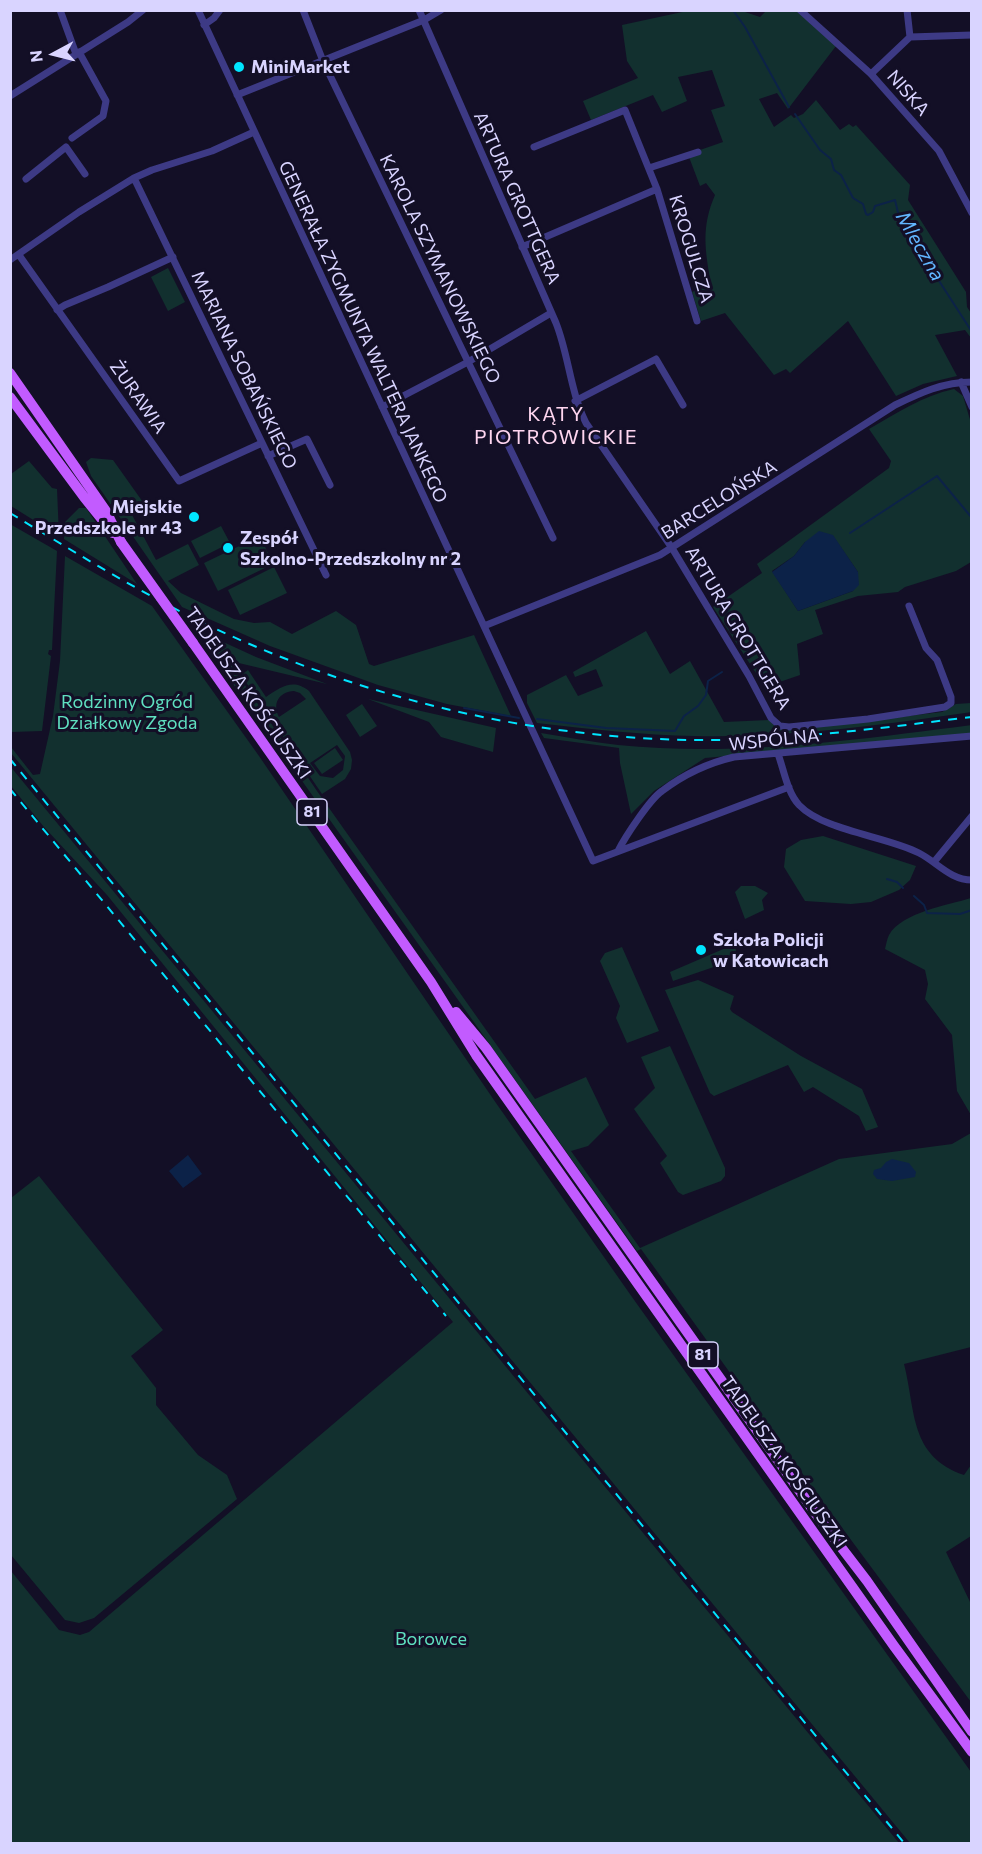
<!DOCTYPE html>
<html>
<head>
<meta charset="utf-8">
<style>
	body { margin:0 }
	#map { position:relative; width:982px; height:1854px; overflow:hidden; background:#130f26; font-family:Commissioner,sans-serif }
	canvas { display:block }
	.frame { position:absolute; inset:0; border:12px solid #d9d4ff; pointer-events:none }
	.north { position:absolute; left:24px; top:24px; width:60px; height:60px; -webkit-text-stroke:4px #130f26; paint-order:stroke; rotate:263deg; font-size:16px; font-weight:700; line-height:24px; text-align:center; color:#d9d4ff }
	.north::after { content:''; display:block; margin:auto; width:21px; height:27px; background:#d9d4ff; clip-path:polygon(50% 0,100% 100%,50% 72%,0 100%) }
</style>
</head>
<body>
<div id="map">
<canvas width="982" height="1854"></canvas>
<div class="frame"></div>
<div class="north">N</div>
</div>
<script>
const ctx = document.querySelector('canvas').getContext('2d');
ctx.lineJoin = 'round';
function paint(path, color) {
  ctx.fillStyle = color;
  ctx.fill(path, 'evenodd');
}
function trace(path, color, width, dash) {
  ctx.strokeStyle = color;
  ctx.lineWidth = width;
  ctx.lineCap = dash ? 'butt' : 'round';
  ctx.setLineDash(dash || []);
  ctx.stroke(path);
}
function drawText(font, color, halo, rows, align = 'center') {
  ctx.font = font + ' Commissioner,sans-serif';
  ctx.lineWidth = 6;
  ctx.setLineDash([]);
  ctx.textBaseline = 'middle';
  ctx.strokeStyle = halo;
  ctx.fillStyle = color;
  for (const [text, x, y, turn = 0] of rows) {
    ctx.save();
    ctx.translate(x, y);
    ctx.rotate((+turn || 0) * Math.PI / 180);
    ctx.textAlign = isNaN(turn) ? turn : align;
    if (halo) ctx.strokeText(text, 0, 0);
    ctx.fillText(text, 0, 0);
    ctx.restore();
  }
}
paint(new Path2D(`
	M687,11H742L760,17L766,11H797L836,46L788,109L777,93L759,99L774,127L791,115L794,118L803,114L816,100L840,130L849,124L853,127L856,125L910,185L908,200L966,292L967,307L971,313V338L965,330L935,335L957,376L923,384L896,396L848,321L790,373L786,369L774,375L725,313L701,321L692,292L711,284C705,250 701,227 715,195L706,183L700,186L689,157L700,150L723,142L711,110L725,106L712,70L678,77L687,101L662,112L653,95L591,120L583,101L638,78L627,61L622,25Z
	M168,268L185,302L168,311L151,277Z
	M954,389L963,396L971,423V562L956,571L905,587L898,592L858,596L815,610L823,634L797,644L800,675L765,687L713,607L762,573L757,564L889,468L891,461L869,429C897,413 922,396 954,389ZM833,536L858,572L853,591L798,611L772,571L794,556L805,542Z
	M91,458L113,460L145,505L131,513L156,560L188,544L199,565L168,581L181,593L234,619L254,623L270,622L292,634L336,611L356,625L369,664L374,666L474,635L511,716L447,704L378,685L270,646L182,607L91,476L86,462Z
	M29,461L52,488L57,489L59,536L11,506V474Z
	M79,508H86L137,584L64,539L65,522Z
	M10,524L57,551L52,650H49L48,654L51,656L42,731L11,732Z
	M221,526L230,543L200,558L191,541Z
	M260,536L273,564L218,591L204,563Z
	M65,556L152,606L259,756L496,1103L632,1297L971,1772V1843H910L11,753V747L33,775L40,774L53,716L60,661Z
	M274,567L287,593L240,615L228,590Z
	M197,630L256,657L327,684L243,664L235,662L232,666L317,791L535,1099L586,1077L609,1125L588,1146L571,1151L640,1248L839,1159L952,1144L971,1133V1347L904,1364C916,1411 909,1456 964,1475L971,1465V1536L946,1552L971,1604V1702L820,1498L641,1249L637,1251L218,663Z
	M646,631L670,674L690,661L724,722L769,720L776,727L784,728L848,723L942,712L956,704L971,703L972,712C880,725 788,738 695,736C642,735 590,729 537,723L527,703V695L566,675L578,696L603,686L596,669L575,677L573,672Z
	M248,670L266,697C281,687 293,678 309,691L350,752L352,760L351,769L345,779L322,794L241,675ZM294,691L300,693L306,699L279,717C272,703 279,692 294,691ZM337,745L345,756L343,770L333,778L320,776L310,763Z
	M368,699L496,728L493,752L441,737L429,722Z
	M362,704L377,726L360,737L346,715Z
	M972,725L971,734L705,758L654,791L631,814L620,763L619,748L544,738L541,733C567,737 592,742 618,745C735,757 855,740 972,725Z
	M335,748L343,760L322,774L314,763Z
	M10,766L899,1843H11V1571L59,1630L80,1635L89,1632L453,1322L107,895L44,827L11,786Z
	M823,836L916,866L910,880L899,890L871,902L851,904L805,901L784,867L786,849L801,840Z
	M741,886H755L768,893L762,900L764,910L745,919L735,892Z
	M971,898H972L971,1115L957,1091L952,1035L925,999L928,984L925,970L885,949C886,945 887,939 889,935C902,912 949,905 971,898Z
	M735,944L737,959L673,981L670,972Z
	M622,947L659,1031L627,1043L616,1018L620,1006L600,961L605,953Z
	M698,980L734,996L730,1009L732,1012L801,1056L862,1089L878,1127L866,1131L859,1116L813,1087L804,1092L788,1065L714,1096L710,1093L665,990Z
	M670,1046L725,1168V1176L721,1181L683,1195L678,1192L660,1163L667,1156L634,1109L655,1088L641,1057Z
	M39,1176L163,1330L131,1356L156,1388V1405L198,1455L227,1475L237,1499L94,1618L79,1623L65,1620L11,1555V1198Z`), '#12302f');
paint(new Path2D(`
	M819,531L833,535L858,572L859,585L853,591L798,611L772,572L794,556L805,542Z
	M188,1155L202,1174L183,1188L169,1171Z
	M892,1159L909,1163L916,1172L915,1177L892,1181L877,1179L873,1174L874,1170L881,1168L886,1162Z`), '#0c2248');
trace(new Path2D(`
	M733,10L745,27L789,107
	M795,114L820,150L831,159L834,170L841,175L853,198L863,204L866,214L868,215L873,212L875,206L895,200L899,217L905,223L914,242L972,332
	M850,533L937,476L972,518
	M464,708L519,718
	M537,719L606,728L675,731L684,716L698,706L706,695L708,681L722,672
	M887,879L897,882L903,888
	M914,896L924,905L927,913L960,914L972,910`), '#0c2248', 2);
trace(new Path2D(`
	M60,10L76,54
	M198,10L593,861L789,787
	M303,10L323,61L553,538
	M419,10L556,323C569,356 570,391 586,423L672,548L749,676L771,718L780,726L789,727L868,719L945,707L951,703V697L937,660L926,648L909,606
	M800,10L871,74L939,151L972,213
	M907,10L910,37
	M204,25L214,18L220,10
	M871,74L910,37L972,35
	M237,95L424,20L441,10
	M10,96L128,22L143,10
	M72,138L103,116L106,101L79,52
	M534,147L625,110L657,189
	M649,168L698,152
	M134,178L326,575
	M26,179L66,147L85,174
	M522,247L657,189L697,321
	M19,255L179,481L262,443
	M10,260L79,212L134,178L152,170L212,151L254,132
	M57,310L65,305L108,287L173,257
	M961,382L972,407
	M575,401L656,359L683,405
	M382,407L468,362L551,313
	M268,456L307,439L330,485
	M484,626L660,555L895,405C920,393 943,382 972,382
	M778,754C784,770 787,792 799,805C824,831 886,836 919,853C937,862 950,880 972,880
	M618,851C625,837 650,799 662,791C683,775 708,763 734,757L972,736
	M934,862L972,816`), '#3d3a85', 7);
trace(new Path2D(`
	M10,373L106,511L121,542
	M10,397L84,497L113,533
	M193,643L431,982L476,1055L894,1646L972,1752
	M456,1012L486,1048L821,1521L867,1581L972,1732`), '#c25bff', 10);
trace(new Path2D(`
	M10,513C71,550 131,587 195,619C348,694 523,738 694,740C787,741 879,728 972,717
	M10,759L905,1844
	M10,789L446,1316`), '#00e5ff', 2, [9, 8]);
trace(new Path2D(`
	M121,542L193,643`), '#c25bff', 10);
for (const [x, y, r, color] of [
	[239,67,6,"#00e5ff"],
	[194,517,6,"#00e5ff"],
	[228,548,6,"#00e5ff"],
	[701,950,6,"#00e5ff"]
]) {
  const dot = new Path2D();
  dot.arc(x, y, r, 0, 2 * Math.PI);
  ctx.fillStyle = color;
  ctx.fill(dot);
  trace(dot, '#130f26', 2);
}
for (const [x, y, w] of [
	[312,812,30],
	[703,1355,30]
]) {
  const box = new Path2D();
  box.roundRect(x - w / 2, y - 13, w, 26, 4.5);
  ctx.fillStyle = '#130f26';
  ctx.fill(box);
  trace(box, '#d9d4ff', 1.5);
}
drawText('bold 16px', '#d9d4ff', null, [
	["81",312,812],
	["81",703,1355]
]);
drawText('bold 18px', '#d9d4ff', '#130f26', [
	["MiniMarket",251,67],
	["Miejskie",182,507,"right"],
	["Przedszkole nr 43",182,528,"right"],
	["Zespół",240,538],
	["Szkolno-Przedszkolny nr 2",240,559],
	["Szkoła Policji",713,940],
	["w Katowicach",713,961]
], 'left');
drawText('18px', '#d9d4ff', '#130f26', [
	["NISKA",908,93,49],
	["ARTURA GROTTGERA",517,198,66],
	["KROGULCZA",691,249,73],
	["KAROLA SZYMANOWSKIEGO",440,269,64],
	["GENERAŁA ZYGMUNTA WALTERA JANKEGO",363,332,65],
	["MARIANA SOBAŃSKIEGO",244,370,64],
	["ŻURAWIA",138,397,55],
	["BARCELOŃSKA",719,500,-32],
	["ARTURA GROTTGERA",738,628,59],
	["TADEUSZA KOŚCIUSZKI",248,693,55],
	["WSPÓLNA",774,740,-6],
	["TADEUSZA KOŚCIUSZKI",784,1462,55]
]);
drawText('18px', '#5fe0c0', '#130f26', [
	["Rodzinny Ogród",127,702],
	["Działkowy Zgoda",127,723],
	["Borowce",431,1639]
]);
drawText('italic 20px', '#62b6ff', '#130f26', [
	["Mleczna",920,246,60]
]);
ctx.letterSpacing = '1.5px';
drawText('20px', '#ffd6f0', '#130f26', [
	["KĄTY",556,414],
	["PIOTROWICKIE",556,437]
]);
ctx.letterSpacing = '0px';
</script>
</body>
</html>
